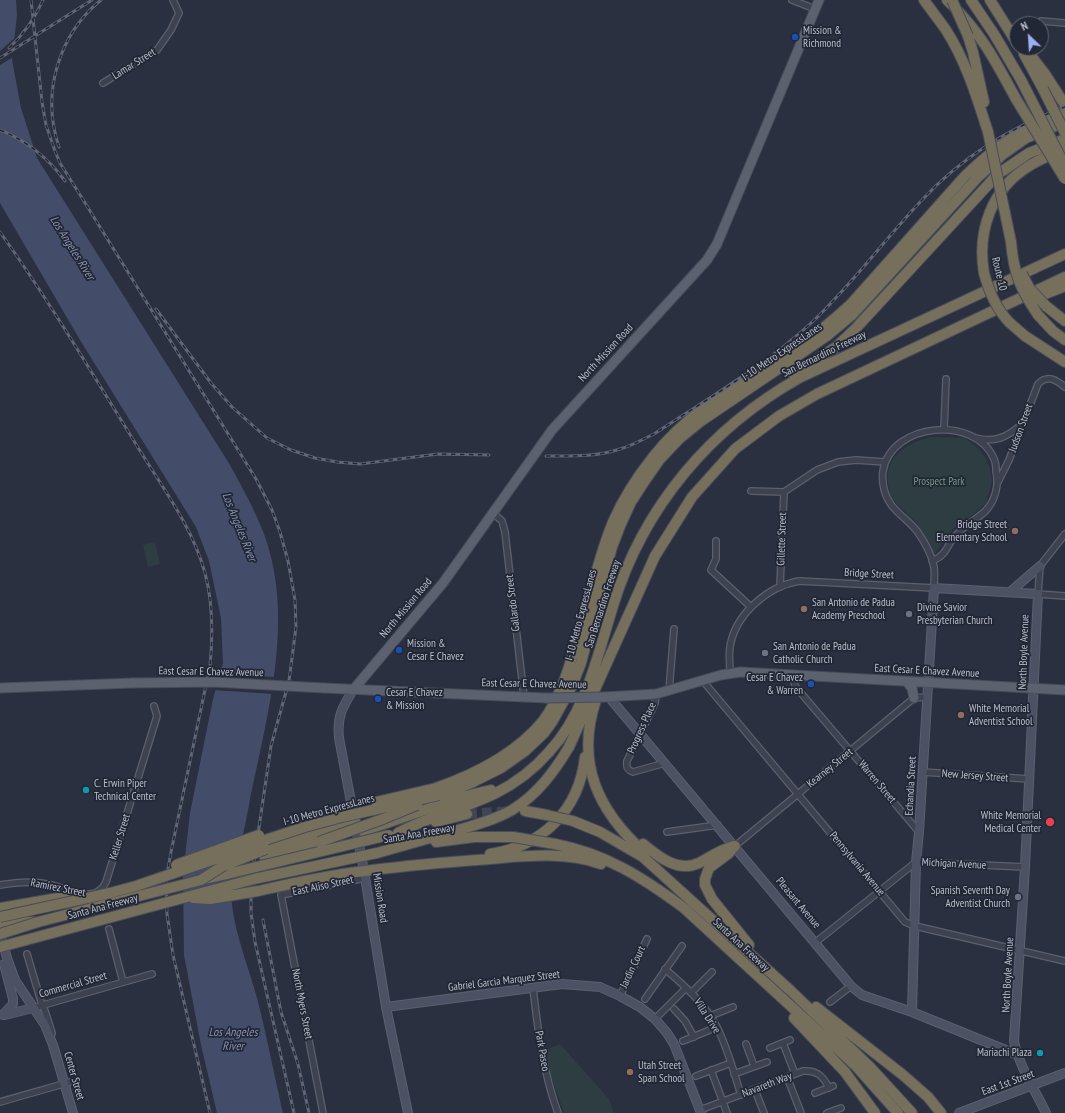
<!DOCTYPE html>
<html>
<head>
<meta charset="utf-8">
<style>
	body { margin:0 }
	#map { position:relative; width:1065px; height:1113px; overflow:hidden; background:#2a3040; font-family:"PT Sans Narrow",sans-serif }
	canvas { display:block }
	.north { position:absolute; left:1009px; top:16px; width:40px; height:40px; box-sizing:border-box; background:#222736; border:1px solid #5f6371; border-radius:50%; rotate:335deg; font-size:11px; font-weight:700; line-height:16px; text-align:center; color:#bbbeca }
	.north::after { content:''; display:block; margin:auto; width:14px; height:18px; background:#9cafee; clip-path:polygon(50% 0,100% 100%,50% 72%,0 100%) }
</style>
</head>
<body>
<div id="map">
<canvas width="1065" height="1113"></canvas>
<div class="north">N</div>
</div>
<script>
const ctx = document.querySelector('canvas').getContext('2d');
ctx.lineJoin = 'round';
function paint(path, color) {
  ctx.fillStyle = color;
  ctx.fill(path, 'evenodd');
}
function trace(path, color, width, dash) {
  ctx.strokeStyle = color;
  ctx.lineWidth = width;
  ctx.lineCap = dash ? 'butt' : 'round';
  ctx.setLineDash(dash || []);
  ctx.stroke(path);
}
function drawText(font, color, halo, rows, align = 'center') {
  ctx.font = font + ' "PT Sans Narrow",sans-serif';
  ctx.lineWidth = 3.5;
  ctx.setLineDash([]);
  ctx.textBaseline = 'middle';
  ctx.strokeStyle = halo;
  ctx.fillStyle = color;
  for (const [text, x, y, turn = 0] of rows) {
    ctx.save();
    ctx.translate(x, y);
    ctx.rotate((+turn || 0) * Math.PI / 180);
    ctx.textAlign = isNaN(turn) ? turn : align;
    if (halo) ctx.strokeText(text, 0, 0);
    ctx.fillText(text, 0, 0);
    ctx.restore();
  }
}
paint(new Path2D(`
	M931,437L964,438L976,446L985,457L990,468L992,482L986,503L977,511L953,529L934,555C927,542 922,528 912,518C906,512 899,507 894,501C890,496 889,490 888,484C885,455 908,443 931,437Z
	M155,542L160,564L148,567L143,545Z
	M560,1044L609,1099L614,1113H564L548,1067L545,1050Z`), '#2d3d42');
paint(new Path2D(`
	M0,0H16L17,15L12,60L21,108L37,158L230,465C242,487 255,510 264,534C296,621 266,718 249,805C246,822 242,838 238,854C236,864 231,874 231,884C230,923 247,961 257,998C267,1036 274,1075 283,1113H217L201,1045L184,955L183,875L190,813L213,699L223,663L221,618L209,561L196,527L80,340L0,203Z`), '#434d69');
paint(new Path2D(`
	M17,36L15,56L0,65V51Z
	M218,674L275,677L273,694L213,690Z`), '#2a3040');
trace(new Path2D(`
	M467,814L511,811`), '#404555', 10, [10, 5]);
const street = new Path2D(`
	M792,0L815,9
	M1041,21L1065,23
	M103,83L157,50L171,30L179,13L173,0
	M944,429L946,379
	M976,438C995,443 1007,437 1021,425
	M998,482L1009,460L1038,384C1048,374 1056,380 1065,387
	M751,491L784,492L817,470L838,462L856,460L885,462
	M493,513L502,521L505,532L524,697
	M1065,534L1040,566L1038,594L1065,596
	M716,541V559L711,570L751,607
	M780,587L784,492
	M730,673C730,663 728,652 731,642C738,612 769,586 799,581L934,588C934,581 935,573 934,567C932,555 924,541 917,531C905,516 889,510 884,489C883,484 882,477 883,471C891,422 976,415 994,459C996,463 996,467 996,471C999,483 996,498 988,508C982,516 974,519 967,525C961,530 954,536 950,543C945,552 942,557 932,561
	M793,675L795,686L919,832
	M703,681L905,922L915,926L1065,961
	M669,691L674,629
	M656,694L655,703L627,761C626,767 627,770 633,772L665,763
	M922,772L1029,779
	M667,832L718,825
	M735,846L914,698L927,697
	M0,885C14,883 27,881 41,883C49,884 57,886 65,889C80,893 97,901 106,882L157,716L154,706
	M109,929L123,982
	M816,942L916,862L1025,867
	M27,954L42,1005L45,1011L52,1033
	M665,969C685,986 705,1004 717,1027C728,1049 734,1073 741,1095
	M533,988C538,1031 543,1072 558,1113
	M691,993L712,972
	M620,996L647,939
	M645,999L682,946
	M830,1002L851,986
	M33,1008L152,974
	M674,1009L685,1021L694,1037
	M710,1016L733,1007
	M655,1019L686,988
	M683,1041L717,1027
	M783,1043L795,1074
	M746,1044L754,1066
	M770,1048L790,1040
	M711,1070L727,1113
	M734,1074L767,1062
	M696,1076L731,1063
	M787,1077L801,1113
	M755,1090L764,1113
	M815,1093L833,1086
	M0,1102L70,1082
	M700,1110L803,1071C817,1070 823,1076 829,1088
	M323,1113L281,895L365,878
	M827,1113L841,1108`);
const secondary = new Path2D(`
	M1010,592L1040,566
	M353,690C342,708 337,716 339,738L364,871L386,1007L408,1113
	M609,697L851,986L862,995L912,1012L1018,1055
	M0,932L7,958L15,980L45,1025L53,1045L73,1113
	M386,1007L562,984L600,987L620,996L640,1007L655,1019L667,1033L674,1044L701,1113
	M912,1012L916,862L919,832L934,588L1038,594L1025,867L1014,1041C1018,1064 1036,1092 1046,1113
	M3,1015L13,1004V999L4,964
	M5,1015L33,1008
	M959,1113L1065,1073`);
const primary = new Path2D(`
	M907,682L912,688L914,698
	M0,688L133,683
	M324,688L546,698
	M353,690L443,583L552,430L707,260L717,244L819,0
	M604,697L656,694L721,675L740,672L1065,690`);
const highway = new Path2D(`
	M924,0C931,10 939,20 946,30C966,61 977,98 988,132
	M947,0C980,31 995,60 1016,99
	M971,0L994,34L1021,80
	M990,0L1017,43
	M968,36L973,52L984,102
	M1025,48L1045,74L1065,105
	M1024,54L1043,89
	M1005,213L1011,242
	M984,273C977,232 991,189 1029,166C1040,159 1053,154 1065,149
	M1035,298L1065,286
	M1046,306L1065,321
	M1038,315L1053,331L1065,340
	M1010,323L1025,336L1065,362
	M794,375L836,347L857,327L998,174L1029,153L1065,139
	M596,700C575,763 598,811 645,853
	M436,788C476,774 516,754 543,721C563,694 571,660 581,628C591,594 599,555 613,522C623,499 637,477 653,457C695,403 761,373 815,334C828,325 840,314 851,304L965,176C998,144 1022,129 1065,113
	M439,795L471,783L501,768L525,751L544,733L552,722L572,686L581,663L612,547L620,526L631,502L644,482L660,459L679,439L701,421L828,335L852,315L979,176L1002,155L1026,138L1065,122
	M525,811L547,815
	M573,821L600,832L643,857L791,991L869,1066L912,1113
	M436,822L467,814
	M363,831L465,796L491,790
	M398,833C429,816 464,809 496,793C516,783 534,769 549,752C586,712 597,657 613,606C643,507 711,427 801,377L1065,254
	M436,842L474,837H513
	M555,844C606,854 642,877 684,908L855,1065L898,1113
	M643,844C659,857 678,873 699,863C712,856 719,850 734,846
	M735,846L728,854L709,868L705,879V885L712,899L749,945
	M266,849L355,821
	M377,853C402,846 426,839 451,832C471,826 493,821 512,810C537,795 554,772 569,747L655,556L692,497L735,449L779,416L817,394L1065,277
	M490,854C543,846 579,810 585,757
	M265,858L319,842
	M203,879L231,873
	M258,891C293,883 329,875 365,871C402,866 440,863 477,860C518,857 561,850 601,864
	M0,908L70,896
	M0,924L13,922H34
	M816,1007L903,1075L928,1097L941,1113
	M794,1018L845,1072L875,1113`);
trace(street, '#5c606d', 8);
trace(secondary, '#5c606d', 10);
trace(primary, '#474b59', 11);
trace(highway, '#484d5a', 12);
trace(street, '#3e4250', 5.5);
trace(secondary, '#4c5163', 8);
trace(primary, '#5c6170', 9);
trace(highway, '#756f5c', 10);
const rail = new Path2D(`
	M31,0L42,102L46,125L55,151L60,163L82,198L256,479L272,510L280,532L288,561L295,600L296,627L289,681L271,746L254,861L251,894V913L255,942L294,1113
	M9,48C24,34 35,18 43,0
	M0,58L92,0
	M0,130C27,141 48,158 65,181
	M59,147C41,94 58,35 101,0
	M0,232C48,299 90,370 134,441C159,483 192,525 205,573C213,603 213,635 210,666L172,847L166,879L167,914L173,955L210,1113
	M156,309L211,383L232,407L267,438L291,450L315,458L337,462L360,464L438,454L489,455
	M546,456C571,456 596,457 620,449C632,446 643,439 654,434C707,399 763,367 810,324C851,286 884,240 922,200C961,158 1011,127 1065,107
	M263,920L281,1012L298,1064L309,1113`);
trace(rail, '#606677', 3);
trace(rail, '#222736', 1.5, [4.5]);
const primaryBridge = new Path2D(`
	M133,683L213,682L324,688
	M546,698L604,697`);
const highwayBridge = new Path2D(`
	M952,0L968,36
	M1021,80L1065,166
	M1043,89L1065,133
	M1016,99L1065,179
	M988,132L1005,213
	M1011,242C1014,275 1020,288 1038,315
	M984,273C989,292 996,309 1010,323
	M1022,274L1030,289L1046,306
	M376,802L436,788
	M547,815L573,821
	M513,837L555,844
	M319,842L383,819L417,805
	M176,865L259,835
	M231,873L389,835
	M193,898L210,899L258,891
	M0,917L110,893L136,886L230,854L262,841L305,827L342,817L439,795
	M0,934L38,922L201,880L223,866L266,849
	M0,947L254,879L377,853`);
trace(primaryBridge, '#474b59', 11, []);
trace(highwayBridge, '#484d5a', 12, []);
trace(primaryBridge, '#5c6170', 9);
trace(highwayBridge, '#756f5c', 10);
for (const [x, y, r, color] of [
	[795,37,4,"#1a4fb4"],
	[1015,531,4,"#8d6e63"],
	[804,609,4,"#8d6e63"],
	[909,614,4,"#6b7280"],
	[399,650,4,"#1a4fb4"],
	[765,653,4,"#6b7280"],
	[811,684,4,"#1a4fb4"],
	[378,699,4,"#1a4fb4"],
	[961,715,4,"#8d6e63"],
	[86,790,4,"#0f9aa8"],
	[1050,822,5,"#e0444e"],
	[1018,897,4,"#6b7280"],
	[1040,1053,4,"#0f9aa8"],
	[630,1072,4,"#8d6e63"]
]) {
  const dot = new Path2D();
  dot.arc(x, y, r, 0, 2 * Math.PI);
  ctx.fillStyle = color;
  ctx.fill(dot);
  trace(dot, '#222736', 1.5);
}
drawText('11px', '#bbbeca', '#222736', [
	["Mission &",803,31],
	["Richmond",803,44],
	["Bridge Street",1007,525,"right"],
	["Elementary School",1007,538,"right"],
	["San Antonio de Padua",812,603],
	["Academy Preschool",812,616],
	["Divine Savior",917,608],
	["Presbyterian Church",917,621],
	["Mission &",407,644],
	["Cesar E Chavez",407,657],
	["San Antonio de Padua",773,647],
	["Catholic Church",773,660],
	["Cesar E Chavez",803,678,"right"],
	["& Warren",803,691,"right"],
	["Cesar E Chavez",386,693],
	["& Mission",386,706],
	["White Memorial",969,709],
	["Adventist School",969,722],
	["C. Erwin Piper",94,784],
	["Technical Center",94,797],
	["White Memorial",1041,816,"right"],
	["Medical Center",1041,829,"right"],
	["Spanish Seventh Day",1010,891,"right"],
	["Adventist Church",1010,904,"right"],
	["Mariachi Plaza",1032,1053,"right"],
	["Utah Street",638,1066],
	["Span School",638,1079]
], 'left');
drawText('11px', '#bbbeca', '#222736', [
	["Lamar Street",134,64,-32],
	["Route 10",999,274,76],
	["I-10 Metro ExpressLanes",782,352,-34],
	["North Mission Road",606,353,-47],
	["San Bernardino Freeway",824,354,-26],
	["Judson Street",1021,428,-70],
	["Gillette Street",782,539,-88],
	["Bridge Street",869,574,3],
	["Gallardo Street",513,603,-97],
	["San Bernardino Freeway",603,604,-72],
	["North Mission Road",406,608,-50],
	["I-10 Metro ExpressLanes",581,615,-75],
	["North Boyle Avenue",1024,652,-88],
	["East Cesar E Chavez Avenue",927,671,3],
	["East Cesar E Chavez Avenue",211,672,1],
	["East Cesar E Chavez Avenue",534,684,1],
	["Progress Place",642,728,-66],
	["Kearney Street",830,768,-39],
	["New Jersey Street",975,776,4],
	["Warren Street",877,782,50],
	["Echandia Street",911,786,-87],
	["I-10 Metro ExpressLanes",329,810,-15],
	["Santa Ana Freeway",419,834,-10],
	["Keller Street",120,837,-73],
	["Pennsylvania Avenue",857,864,50],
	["Michigan Avenue",954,864,3],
	["East Aliso Street",323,886,-12],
	["Ramirez Street",58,888,11],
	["Mission Road",380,898,81],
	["Pleasant Avenue",798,903,50],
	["Santa Ana Freeway",103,907,-15],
	["Santa Ana Freeway",741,945,43],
	["Jardin Court",633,967,-65],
	["North Boyle Avenue",1008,975,-87],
	["Gabriel Garcia Marquez Street",504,981,-7],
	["Commercial Street",73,985,-16],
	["North Myers Street",302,1004,79],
	["Villa Drive",707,1016,57],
	["Park Paseo",542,1051,80],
	["Center Street",74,1076,74],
	["East 1st Street",1008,1083,-20],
	["Navareth Way",767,1085,-21]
]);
drawText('11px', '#749982', '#222736', [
	["Prospect Park",939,482]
]);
drawText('italic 12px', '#8690ae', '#222736', [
	["Los Angeles River",72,248,58],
	["Los Angeles River",239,527,68],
	["Los Angeles",233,1033],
	["River",233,1047]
]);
</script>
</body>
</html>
